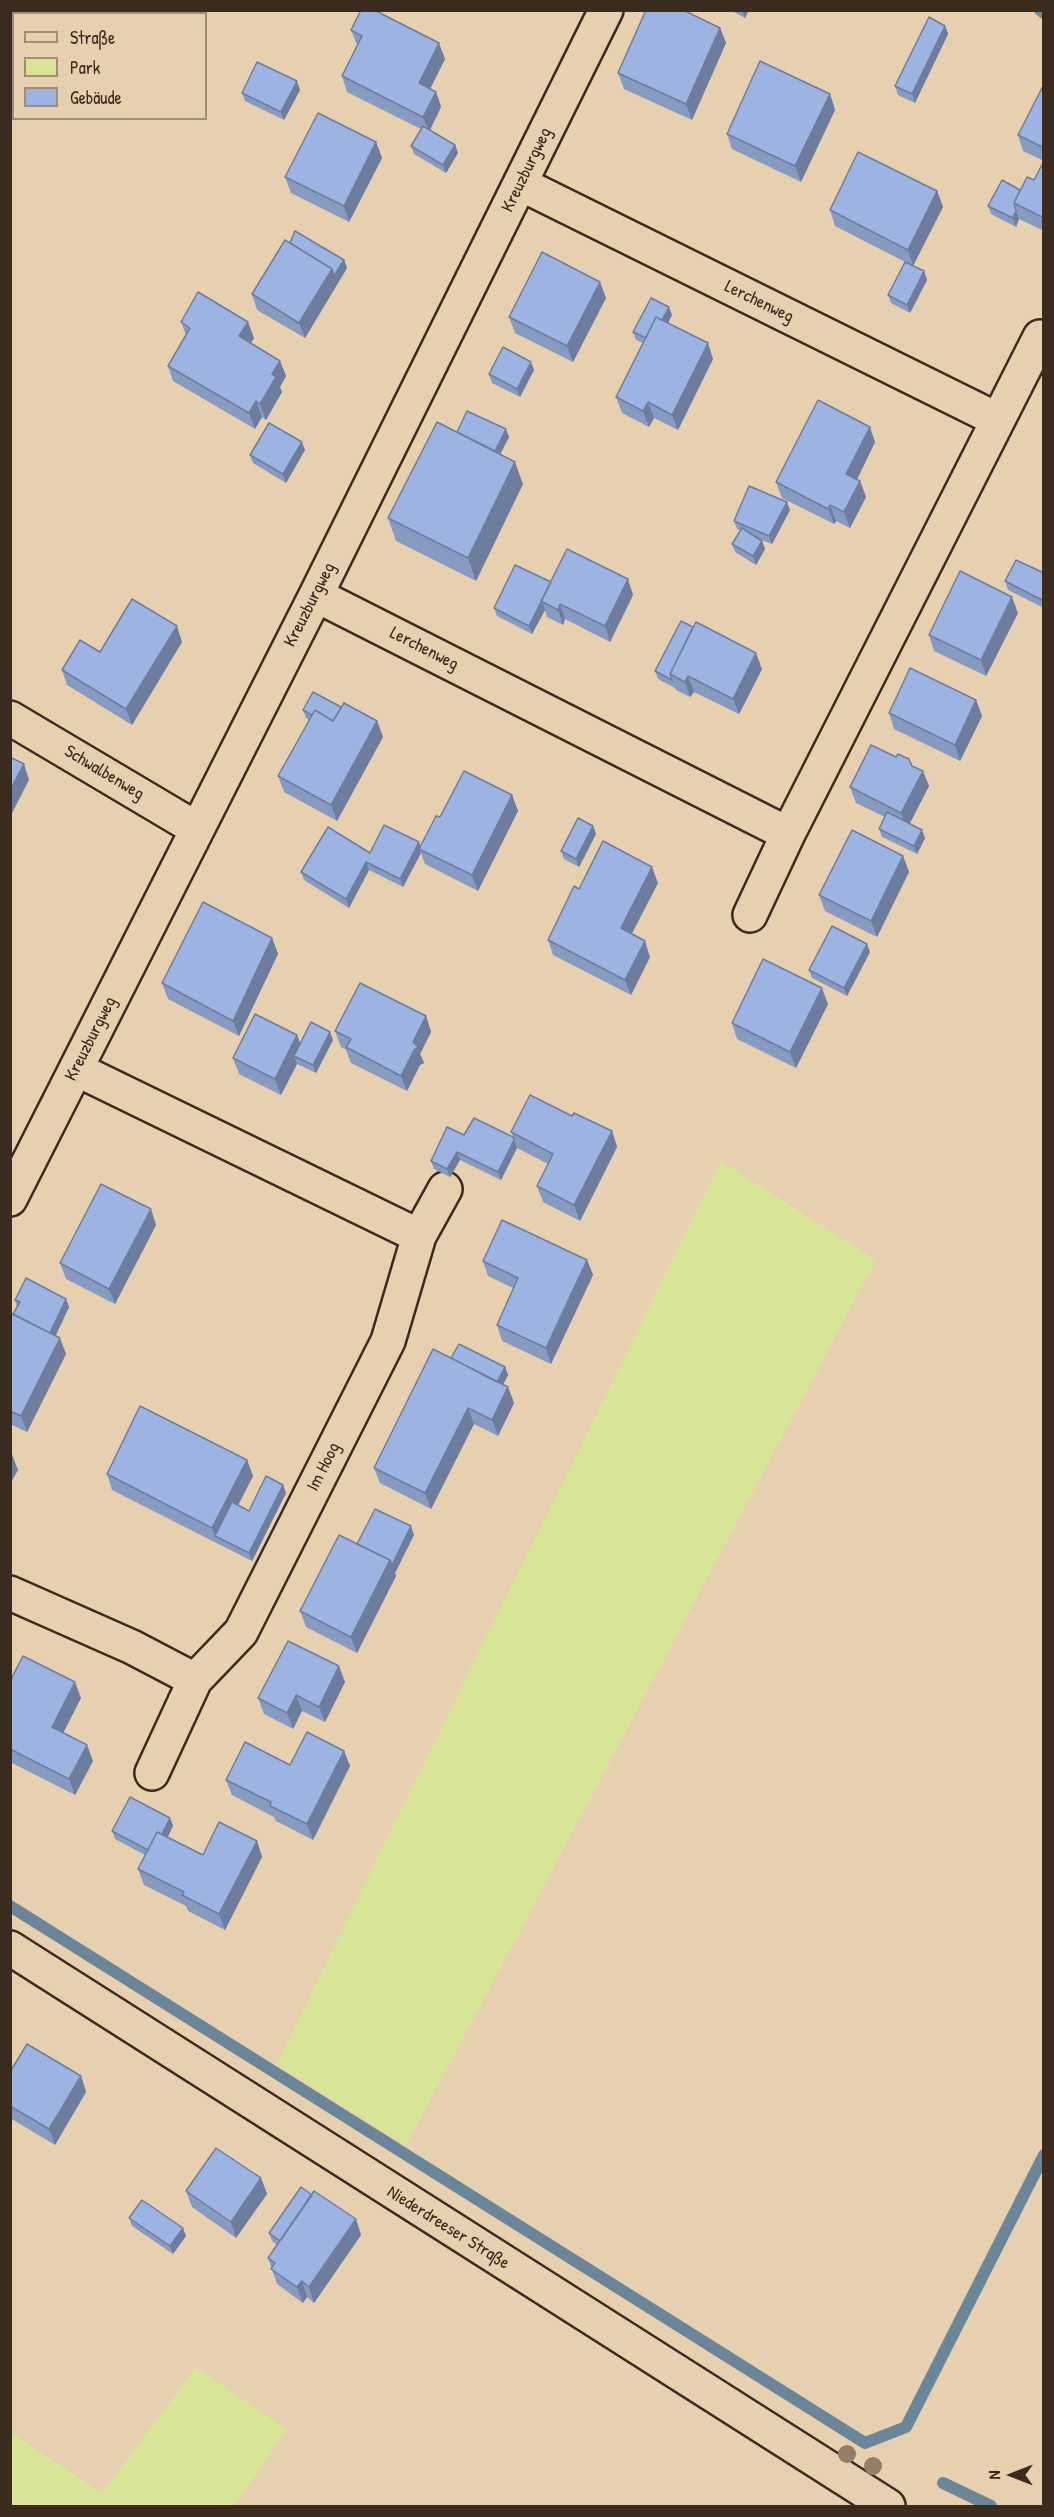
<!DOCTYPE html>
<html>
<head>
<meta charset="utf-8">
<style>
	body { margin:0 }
	#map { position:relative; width:1054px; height:2517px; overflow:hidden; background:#e7d0b0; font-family:"Patrick Hand",sans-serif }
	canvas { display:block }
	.frame { position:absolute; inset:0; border:12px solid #3b2a1e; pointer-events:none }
	.legend { position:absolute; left:12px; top:12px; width:195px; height:108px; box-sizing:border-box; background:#e7d0b0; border:2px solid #a28e76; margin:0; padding:8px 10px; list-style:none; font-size:18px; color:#3b2a1e }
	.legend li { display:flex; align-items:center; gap:12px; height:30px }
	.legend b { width:30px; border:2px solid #a28e76 }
	.north { position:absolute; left:982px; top:2445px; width:60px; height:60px; -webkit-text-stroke:4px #e7d0b0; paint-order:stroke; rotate:270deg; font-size:16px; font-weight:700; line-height:24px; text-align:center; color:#3b2a1e }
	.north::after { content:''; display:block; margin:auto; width:21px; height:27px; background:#3b2a1e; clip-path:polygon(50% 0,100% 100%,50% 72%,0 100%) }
</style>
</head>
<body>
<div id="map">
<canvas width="1054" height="2517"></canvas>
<div class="frame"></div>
<ul class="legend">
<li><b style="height:8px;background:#e7d0b0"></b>Straße</li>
<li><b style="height:16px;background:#d8e496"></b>Park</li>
<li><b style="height:16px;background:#9db3e1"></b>Gebäude</li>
</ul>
<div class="north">N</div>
</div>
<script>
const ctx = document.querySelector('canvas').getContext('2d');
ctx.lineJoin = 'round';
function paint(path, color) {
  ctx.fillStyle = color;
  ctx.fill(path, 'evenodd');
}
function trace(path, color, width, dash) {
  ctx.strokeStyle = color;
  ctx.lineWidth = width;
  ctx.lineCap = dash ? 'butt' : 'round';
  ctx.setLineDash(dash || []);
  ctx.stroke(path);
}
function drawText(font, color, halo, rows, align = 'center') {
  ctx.font = font + ' "Patrick Hand",sans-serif';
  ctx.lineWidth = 4.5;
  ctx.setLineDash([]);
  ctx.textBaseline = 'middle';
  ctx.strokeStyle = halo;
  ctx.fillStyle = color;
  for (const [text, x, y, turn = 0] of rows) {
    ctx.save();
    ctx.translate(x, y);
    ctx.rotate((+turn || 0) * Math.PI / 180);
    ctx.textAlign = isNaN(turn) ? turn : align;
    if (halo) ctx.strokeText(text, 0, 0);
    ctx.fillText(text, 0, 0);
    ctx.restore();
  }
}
paint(new Path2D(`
	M721,1161L876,1260L406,2146L276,2064Z
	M196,2367L287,2430L234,2506H11V2433L102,2493Z`), '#d8e496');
trace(new Path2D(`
	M1040,10L1044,13
	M10,1906L865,2443L906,2427L1044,2155
	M943,2483L991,2506`), '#6a8698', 12);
const minor = new Path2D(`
	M998,420L1040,337
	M316,595L788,834L998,420L521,184
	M10,718L197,829
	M750,915L788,834
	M10,1199L316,595L606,10
	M419,1236L445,1189
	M10,1593L132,1647L195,1680L241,1632L388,1341L419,1236L76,1069
	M152,1773L195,1680
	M10,1948L888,2506`);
trace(minor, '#3b2a1e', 38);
trace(minor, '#e7d0b0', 33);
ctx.fillStyle = '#917f66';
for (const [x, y] of [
	[847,2454],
	[873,2466]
]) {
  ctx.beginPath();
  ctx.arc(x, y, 9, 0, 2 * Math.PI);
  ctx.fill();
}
paint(new Path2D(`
	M188,10L187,14H106L100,11Z
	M730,10H749L745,18Z
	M945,26L948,34L915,103L898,95L895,86Z
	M720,28L726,43L692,120L624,89L618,73Z
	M351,30L445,59L430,89L436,92L441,107L430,130L455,145L458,153L446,173L414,154L411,146L421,129L347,92L342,76L357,45Z
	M1044,84V161L1023,151L1018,135Z
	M300,90L284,120L245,101L242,93Z
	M830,94L835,110L801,182L732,149L727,134Z
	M376,142L382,158L349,222L291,193L285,177Z
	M1044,161V231L1019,219L1016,227L991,214L988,206L1020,190L1034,180Z
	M937,191L943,207L913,266L835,226L830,210Z
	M290,243L344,260L347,268L305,338L257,310L252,294Z
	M924,271L927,280L910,313L891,303L888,295Z
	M606,298L573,362L515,333L509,317Z
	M672,315L668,323L713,359L678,430L654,418L649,427L622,413L616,397L643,343L636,340L633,332Z
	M181,322L254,338L251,343L280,361L286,376L280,387L282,392L266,420L262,417L255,429L173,381L168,366L186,335Z
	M534,370L520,397L492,383L489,374Z
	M506,429L509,437L500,454L523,484L476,581L396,541L388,518L457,432Z
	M875,442L857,479L860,481L866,497L850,528L836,521L834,524L782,498L776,482Z
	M305,450L286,483L253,463L250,455Z
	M790,510L772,544L756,538L762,541L765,549L756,565L735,552L732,544L741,531L737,529L734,521Z
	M1044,573V608L1008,590L1005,581Z
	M551,582L633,595L610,642L565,619L563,625L547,617L545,610L532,634L497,616L494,608Z
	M1018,613L986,676L934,651L929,635Z
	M693,627L762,669L739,714L694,692L690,697L676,690L675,688L658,679L655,671Z
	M182,642L132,725L67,685L62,670L100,652Z
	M976,700L982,716L960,761L894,729L889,713Z
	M341,707L377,721L383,737L337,821L284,792L278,776L309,720L306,718L303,710Z
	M912,766L929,786L909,824L925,838L917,854L882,837L879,829L885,817L856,803L850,787Z
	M512,795L518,811L478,891L425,864L421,853L403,887L369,870L349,908L304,880L301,872L370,853L421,846L440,817Z
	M593,826L596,834L579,867L564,859L561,851Z
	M903,856L909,872L877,937L825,911L819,895Z
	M658,883L632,934L650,957L631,995L553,955L548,940L579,889Z
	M272,938L278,954L239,1036L168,999L162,983Z
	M870,952L847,996L812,978L809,970Z
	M828,1004L796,1068L737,1039L732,1023Z
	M426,1016L431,1032L420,1054L424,1063L420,1065L407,1091L351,1063L346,1050L341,1047L335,1031Z
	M297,1035L300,1043L333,1040L316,1073L297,1064L281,1095L239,1074L233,1058Z
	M572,1116L612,1131L617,1147L580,1221L543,1202L537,1186L548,1164L517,1148L501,1180L460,1160L450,1177L434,1169L431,1161L464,1135L513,1137L511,1132Z
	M156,1225L115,1304L66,1279L60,1263Z
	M587,1260L593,1275L551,1364L502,1341L497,1325L513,1288L488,1276L483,1261Z
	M66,1299L69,1307L55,1335L66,1354L27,1432L10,1424V1313L13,1314L17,1307L15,1300Z
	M451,1358L505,1367L508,1375L503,1385L508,1387L514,1403L498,1436L474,1424L431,1509L380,1483L374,1468Z
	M247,1460L253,1476L238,1505L249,1511L283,1485L286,1493L252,1561L112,1490L107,1474Z
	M414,1535L395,1573L396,1576L357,1653L306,1627L300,1611L357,1544Z
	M10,1681L81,1698L63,1733L93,1761L75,1795L10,1762Z
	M345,1682L325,1722L302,1711L293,1729L264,1714L258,1698Z
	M344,1751L350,1766L313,1840L276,1821L274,1817L232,1795L226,1780L290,1765Z
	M170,1818L173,1826L168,1837L203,1855L257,1841L262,1857L225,1930L188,1911L186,1906L144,1885L138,1869L145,1855L115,1839L112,1831Z
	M10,2072L81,2076L86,2092L55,2145L10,2118Z
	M261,2178L267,2194L236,2238L192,2207L186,2191Z
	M129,2218L186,2236L173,2254L132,2226Z
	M269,2233L361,2235L314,2303L307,2297L303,2303L277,2284L268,2258L277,2245L272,2241Z`), '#879ac2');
paint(new Path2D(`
	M175,10H188L187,14H173Z
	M742,10H749L745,18Z
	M945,26L948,34L915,103L912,94Z
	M720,28L726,43L692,120L686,104Z
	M439,43L445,59L425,99L419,83Z
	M297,81L300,90L284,120L281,112Z
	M436,92L441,107L429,132L423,117Z
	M830,94L835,110L801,182L795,166Z
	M376,142L382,158L349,222L344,206Z
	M455,145L458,153L446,173L443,165Z
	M937,191L943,207L913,266L908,250Z
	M1016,211L1019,219L1016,227L1013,218Z
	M344,260L347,268L305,338L299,323L332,269Z
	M924,271L927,280L910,313L907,305Z
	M600,282L606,298L573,362L567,346Z
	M669,307L672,315L654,349L651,341Z
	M248,322L254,338L245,352L239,336Z
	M708,343L713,359L678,430L672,415Z
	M280,361L286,376L280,387L282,392L266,420L260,404L272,374Z
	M531,362L534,370L520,397L517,389Z
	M256,401L262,417L255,429L249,413Z
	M648,402L654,418L649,427L643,411Z
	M870,427L875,442L852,490L846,474Z
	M506,429L509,437L493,469L490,461Z
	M302,442L305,450L286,483L283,474Z
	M515,462L523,484L476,581L468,558Z
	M860,481L866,497L850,528L844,512Z
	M787,502L790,510L772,544L769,536Z
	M830,505L836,521L834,524L828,509Z
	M762,541L765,549L756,565L753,556Z
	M628,579L633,595L610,642L605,626Z
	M1012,597L1018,613L986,676L981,660Z
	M542,602L545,610L532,634L529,626Z
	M560,604L565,619L563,625L558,610Z
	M177,626L182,642L132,725L126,709Z
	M756,653L762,669L739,714L733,699Z
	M688,676L694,692L690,697L685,682Z
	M976,700L982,716L960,761L955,745Z
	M377,721L383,737L337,821L331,805Z
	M24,764L29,780L10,817V790Z
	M923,771L929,786L907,829L901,813Z
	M512,795L518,811L478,891L472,875Z
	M593,826L596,834L579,867L576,859Z
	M922,830L925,838L917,854L914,846Z
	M419,842L422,850L419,849L421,853L403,887L400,879Z
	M903,856L909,872L877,937L871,921Z
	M366,862L369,870L349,908L346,899Z
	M652,867L658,883L626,944L621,928Z
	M272,938L278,954L239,1036L233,1021Z
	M645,941L650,957L631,995L625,980Z
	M867,944L870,952L847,996L844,988Z
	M822,988L828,1004L796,1068L790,1052Z
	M426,1016L431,1032L420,1054L424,1063L420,1065L407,1091L401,1076L413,1042Z
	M330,1032L333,1040L316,1073L313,1065Z
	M297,1035L303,1051L294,1056L297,1064L281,1095L275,1079Z
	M612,1131L617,1147L580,1221L574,1205Z
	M514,1140L517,1148L501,1180L498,1172Z
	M457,1152L460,1160L450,1177L447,1169Z
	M151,1209L156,1225L115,1304L109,1289Z
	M587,1260L593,1275L551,1364L546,1348Z
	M66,1299L69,1307L51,1346L48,1338Z
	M60,1338L66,1354L27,1432L21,1416Z
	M505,1367L508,1375L498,1395L495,1386Z
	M508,1387L514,1403L498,1436L492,1420Z
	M468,1408L474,1424L431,1509L425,1493Z
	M12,1454L18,1470L10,1484V1457Z
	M247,1460L253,1476L221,1539L215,1536L212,1528Z
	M283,1485L286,1493L252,1561L249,1553Z
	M411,1526L414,1535L395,1573L396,1576L357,1653L351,1637L390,1560Z
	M339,1666L345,1682L325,1722L319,1707Z
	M75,1682L81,1698L58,1743L52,1727Z
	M296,1695L302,1711L293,1729L287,1713Z
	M87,1745L93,1761L75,1795L69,1779Z
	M344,1751L350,1766L313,1840L307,1824Z
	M170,1818L173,1826L156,1860L153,1852Z
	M257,1841L262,1857L225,1930L219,1914Z
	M81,2076L86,2092L55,2145L49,2129Z
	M261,2178L267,2194L236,2238L231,2222Z
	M356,2219L361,2235L314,2303L309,2287Z
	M183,2228L186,2236L173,2254L170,2246Z
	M302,2281L307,2297L303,2303L297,2287Z`), '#6e7d9e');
const building = new Path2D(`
	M126,10H175L173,14H132Z
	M361,10H374L439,43L419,83L436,92L423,117L342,76L362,36L351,30Z
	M646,10H683L720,28L686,104L618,73Z
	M929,17L945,26L912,94L895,86Z
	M760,61L830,94L795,166L727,134Z
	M257,62L297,81L281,112L242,93Z
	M1044,84V148L1018,135Z
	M318,113L376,142L344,206L285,177Z
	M423,126L455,145L443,165L411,146Z
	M858,152L937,191L908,250L830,210Z
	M1044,161V213L1042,217L1014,203L1027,177L1034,180Z
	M1002,180L1020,190L1014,203L1016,211L1013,218L988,206Z
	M295,231L344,260L334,276L332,269L290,243Z
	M285,240L332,269L299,323L252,294Z
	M542,252L600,282L567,346L509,317Z
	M905,262L924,271L907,305L888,295Z
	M198,292L248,322L239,336L280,361L272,374L276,377L260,404L256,401L249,413L168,366L190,328L181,322Z
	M651,298L669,307L662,320L656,317L646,338L633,332Z
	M656,317L708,343L672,415L648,402L643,411L616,397Z
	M503,347L531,362L517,389L489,374Z
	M818,400L870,427L846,474L860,481L844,512L830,505L828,509L776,482Z
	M467,411L506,429L495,451L457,432Z
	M437,422L515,462L468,558L388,518Z
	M269,423L302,442L283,474L250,455Z
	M749,486L787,502L769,536L734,521Z
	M742,528L762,541L753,556L732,544Z
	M567,549L628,579L605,626L560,604L558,610L541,601Z
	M1016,560L1044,573V601L1005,581Z
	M515,565L551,582L529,626L494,608Z
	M960,571L1012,597L981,660L929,635Z
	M132,599L177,626L126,709L62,670L80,640L100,652Z
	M681,621L693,627L670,674L672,680L655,671Z
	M696,622L756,653L733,699L688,676L685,682L670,674Z
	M910,668L976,700L955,745L889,713Z
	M313,692L341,707L333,721L315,710L312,715L303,710Z
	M344,703L377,721L331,805L278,776L315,710L333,721Z
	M871,745L896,757L898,754L909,759L912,766L923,771L901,813L850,787Z
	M10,757L24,764L10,790Z
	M464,771L512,795L472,875L419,849L436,816L440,817Z
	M887,812L922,830L914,846L879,829Z
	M578,818L593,826L576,859L561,851Z
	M384,825L419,842L400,879L366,862L346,899L301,872L328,827L370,853Z
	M852,830L903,856L871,921L819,895Z
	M603,841L652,867L621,928L645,941L625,980L548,940L574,886L579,889Z
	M203,902L272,938L233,1021L162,983Z
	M832,926L867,944L844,988L809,970Z
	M763,959L822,988L790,1052L732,1023Z
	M360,983L426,1016L413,1042L418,1047L414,1050L401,1076L346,1047L351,1039L335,1031Z
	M255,1014L297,1035L275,1079L233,1058Z
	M311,1022L330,1032L313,1065L294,1056Z
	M530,1095L572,1116L574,1113L612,1131L574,1205L537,1186L553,1154L511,1132Z
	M474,1118L513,1137L514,1140L498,1172L457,1152L447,1169L431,1161L447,1127L464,1135Z
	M101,1184L151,1209L109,1289L60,1263Z
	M502,1220L587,1260L546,1348L497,1325L518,1278L483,1261Z
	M26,1278L66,1299L50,1333L13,1314L20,1302L15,1300Z
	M10,1313L60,1338L21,1416L10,1411Z
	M459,1344L505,1367L497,1382L451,1358Z
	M433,1349L508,1387L492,1420L468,1408L425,1493L374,1468Z
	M140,1406L247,1460L212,1528L107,1474Z
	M266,1476L283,1485L249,1553L215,1536L232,1502L249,1511Z
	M375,1509L411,1526L392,1565L390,1560L357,1544Z
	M339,1535L390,1560L351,1637L300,1611Z
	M288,1641L339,1666L319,1707L296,1695L287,1713L258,1698Z
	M23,1656L75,1682L52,1727L87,1745L69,1779L10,1749V1681Z
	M307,1732L344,1751L307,1824L270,1806L271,1802L226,1780L245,1742L290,1765Z
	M130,1797L170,1818L162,1834L157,1832L148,1850L112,1831Z
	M219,1822L257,1841L219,1914L182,1895L184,1892L138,1869L157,1832L203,1855Z
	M27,2044L81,2076L49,2129L10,2106V2072Z
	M216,2148L261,2178L231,2222L186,2191Z
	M301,2187L312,2195L280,2241L269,2233Z
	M314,2191L356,2219L309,2287L302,2281L297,2287L271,2269L275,2263L268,2258Z
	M142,2200L183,2228L170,2246L129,2218Z`);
paint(building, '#9db3e1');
trace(building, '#6e7d9e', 1.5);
drawText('18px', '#3b2a1e', '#e7d0b0', [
	["Kreuzburgweg",527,170,-64],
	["Lerchenweg",759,302,26],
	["Kreuzburgweg",310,605,-63],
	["Lerchenweg",424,649,27],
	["Schwalbenweg",104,773,31],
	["Kreuzburgweg",91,1039,-63],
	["Im Hoog",324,1467,-63],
	["Niederdreeser Straße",448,2228,32]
]);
</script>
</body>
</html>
